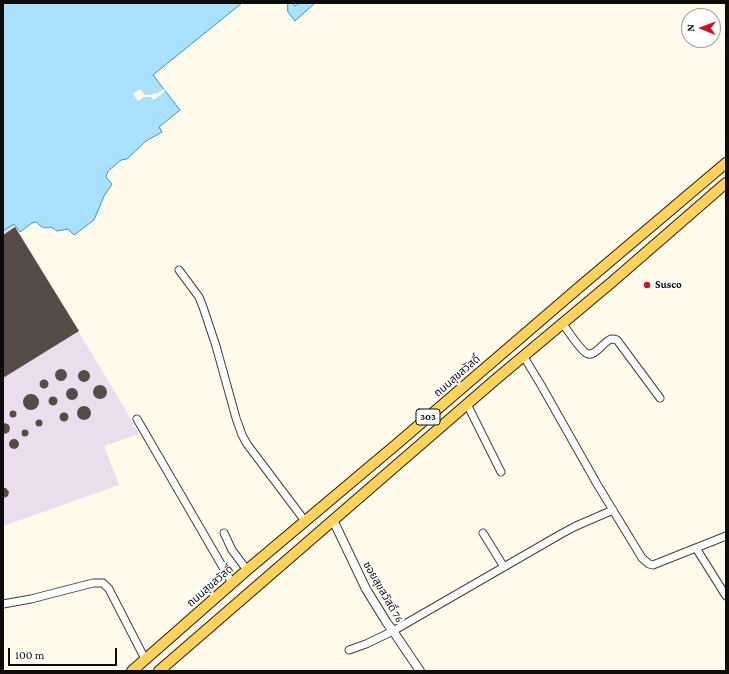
<!DOCTYPE html>
<html>
<head>
<meta charset="utf-8">
<style>
	body { margin:0 }
	#map { position:relative; width:729px; height:674px; overflow:hidden; background:#fffaea; font-family:"Crimson Pro",serif }
	canvas { display:block }
	.frame { position:absolute; inset:0; border:4px solid #0c0c0c; pointer-events:none }
	.north { position:absolute; left:681px; top:8px; width:40px; height:40px; box-sizing:border-box; background:#fff; border:1px solid #9e9e9e; border-radius:50%; rotate:271deg; font-size:11px; font-weight:700; line-height:16px; text-align:center; color:#0c0c0c }
	.north::after { content:''; display:block; margin:auto; width:14px; height:18px; background:#c91624; clip-path:polygon(50% 0,100% 100%,50% 72%,0 100%) }
	.scale { position:absolute; left:8px; top:648px; width:109px; height:18px; box-sizing:border-box; border:2px solid #0c0c0c; border-top:0; padding-left:5px; font-size:12px; line-height:14px; white-space:nowrap; color:#0c0c0c; -webkit-text-stroke:3px #fff; paint-order:stroke }
</style>
</head>
<body>
<div id="map">
<canvas width="729" height="674"></canvas>
<div class="frame"></div>
<div class="north">N</div>
<div class="scale">100 m</div>
</div>
<script>
const ctx = document.querySelector('canvas').getContext('2d');
ctx.lineJoin = 'round';
function paint(path, color) {
  ctx.fillStyle = color;
  ctx.fill(path, 'evenodd');
}
function trace(path, color, width, dash) {
  ctx.strokeStyle = color;
  ctx.lineWidth = width;
  ctx.lineCap = dash ? 'butt' : 'round';
  ctx.setLineDash(dash || []);
  ctx.stroke(path);
}
function drawText(font, color, halo, rows, align = 'center') {
  ctx.font = font + ' "Crimson Pro","Noto Sans Thai",serif';
  ctx.lineWidth = 4;
  ctx.setLineDash([]);
  ctx.textBaseline = 'middle';
  ctx.strokeStyle = halo;
  ctx.fillStyle = color;
  for (const [text, x, y, turn = 0] of rows) {
    ctx.save();
    ctx.translate(x, y);
    ctx.rotate((+turn || 0) * Math.PI / 180);
    ctx.textAlign = isNaN(turn) ? turn : align;
    if (halo) ctx.strokeText(text, 0, 0);
    ctx.fillText(text, 0, 0);
    ctx.restore();
  }
}
paint(new Path2D(`
	M14,224L128,414L139,434L104,446L119,485L3,526V231Z`), '#eadeec');
const water = new Path2D(`
	M3,3H242L153,75L180,110L159,127L162,132L146,141L127,159L121,160L108,171L106,177L112,184L104,196L94,220L74,235L68,229L57,231L51,227C44,229 41,227 36,222L32,223L20,232L14,224L3,231Z
	M288,3H292L295,6L299,3H315L295,21L288,12Z`);
paint(water, '#a9e0fd');
trace(water, '#2899db', 1);
paint(new Path2D(`
	M140,89L145,95H152L154,93L156,94L164,89L165,91L154,100L151,97H144L138,101L133,94Z`), '#fffaea');
paint(new Path2D(`
	M15,227L79,331L3,378V235Z
	M55 375a6 6 0 1 1 12 0a6 6 0 1 1-12 0Z
	M78 376a6 6 0 1 1 12 0a6 6 0 1 1-12 0Z
	M39.5 384a4.5 4.5 0 1 1 9 0a4.5 4.5 0 1 1-9 0Z
	M93 392a7 7 0 1 1 14 0a7 7 0 1 1-14 0Z
	M66 394a6 6 0 1 1 12 0a6 6 0 1 1-12 0Z
	M23 402a8 8 0 1 1 16 0a8 8 0 1 1-16 0Z
	M48.5 401a4.5 4.5 0 1 1 9 0a4.5 4.5 0 1 1-9 0Z
	M77 413a7 7 0 1 1 14 0a7 7 0 1 1-14 0Z
	M9.5 414a3.5 3.5 0 1 1 7 0a3.5 3.5 0 1 1-7 0Z
	M59.5 417a4.5 4.5 0 1 1 9 0a4.5 4.5 0 1 1-9 0Z
	M35.5 423a3.5 3.5 0 1 1 7 0a3.5 3.5 0 1 1-7 0Z
	M5,423L9,425L10,428L9,432L5,434L3,433V424Z
	M21.5 433a3.5 3.5 0 1 1 7 0a3.5 3.5 0 1 1-7 0Z
	M9 444a5 5 0 1 1 10 0a5 5 0 1 1-10 0Z
	M3,488H6L9,492L8,496L4,498Z`), '#554c47');
const minor = new Path2D(`
	M179,270L199,297L203,307L216,346L236,418L242,435L247,444L305,521
	M563,324C568,331 579,348 586,353C594,359 604,341 611,339C614,339 615,339 617,340L660,398
	M524,357L541,385L597,484L642,558L649,564L653,565L726,536
	M467,404L501,472
	M137,419L232,583
	M224,533L232,550L247,570
	M483,533L504,567
	M696,548L726,596
	M3,604L31,599L93,583H103L109,589L145,659
	M349,650L366,644L393,631L561,534L576,526L613,510`);
const tertiary = new Path2D(`
	M333,520L366,589L387,623L393,631L420,671`);
const primary = new Path2D(`
	M132,671L247,570L398,443L576,290L726,163
	M159,671L495,380L612,282L726,183`);
trace(minor, '#3f3f3f', 9);
trace(tertiary, '#3f3f3f', 10);
trace(primary, '#1d1d1d', 12);
trace(minor, '#fff', 7);
trace(tertiary, '#fff', 8);
trace(primary, '#ffd25a', 10);
for (const [x, y, r, color] of [
	[647,285,4,"#c91624"]
]) {
  const dot = new Path2D();
  dot.arc(x, y, r, 0, 2 * Math.PI);
  ctx.fillStyle = color;
  ctx.fill(dot);
  trace(dot, '#fff', 1.5);
}
for (const [x, y, w] of [
	[428,417,24]
]) {
  const box = new Path2D();
  box.roundRect(x - w / 2, y - 8, w, 16, 3);
  ctx.fillStyle = '#fff';
  ctx.fill(box);
  trace(box, '#0c0c0c', 1);
}
drawText('bold 10px', '#0c0c0c', null, [
	["303",428,417]
]);
drawText('bold 11px', '#0c0c0c', '#fff', [
	["Susco",655,285]
], 'left');
drawText('11px', '#0c0c0c', '#fff', [
	["ถนนสุขสวัสดิ์",457,376,-41],
	["ถนนสุขสวัสดิ์",210,586,-41],
	["ซอยสุขสวัสดิ์ 76",383,592,60]
]);
</script>
</body>
</html>
